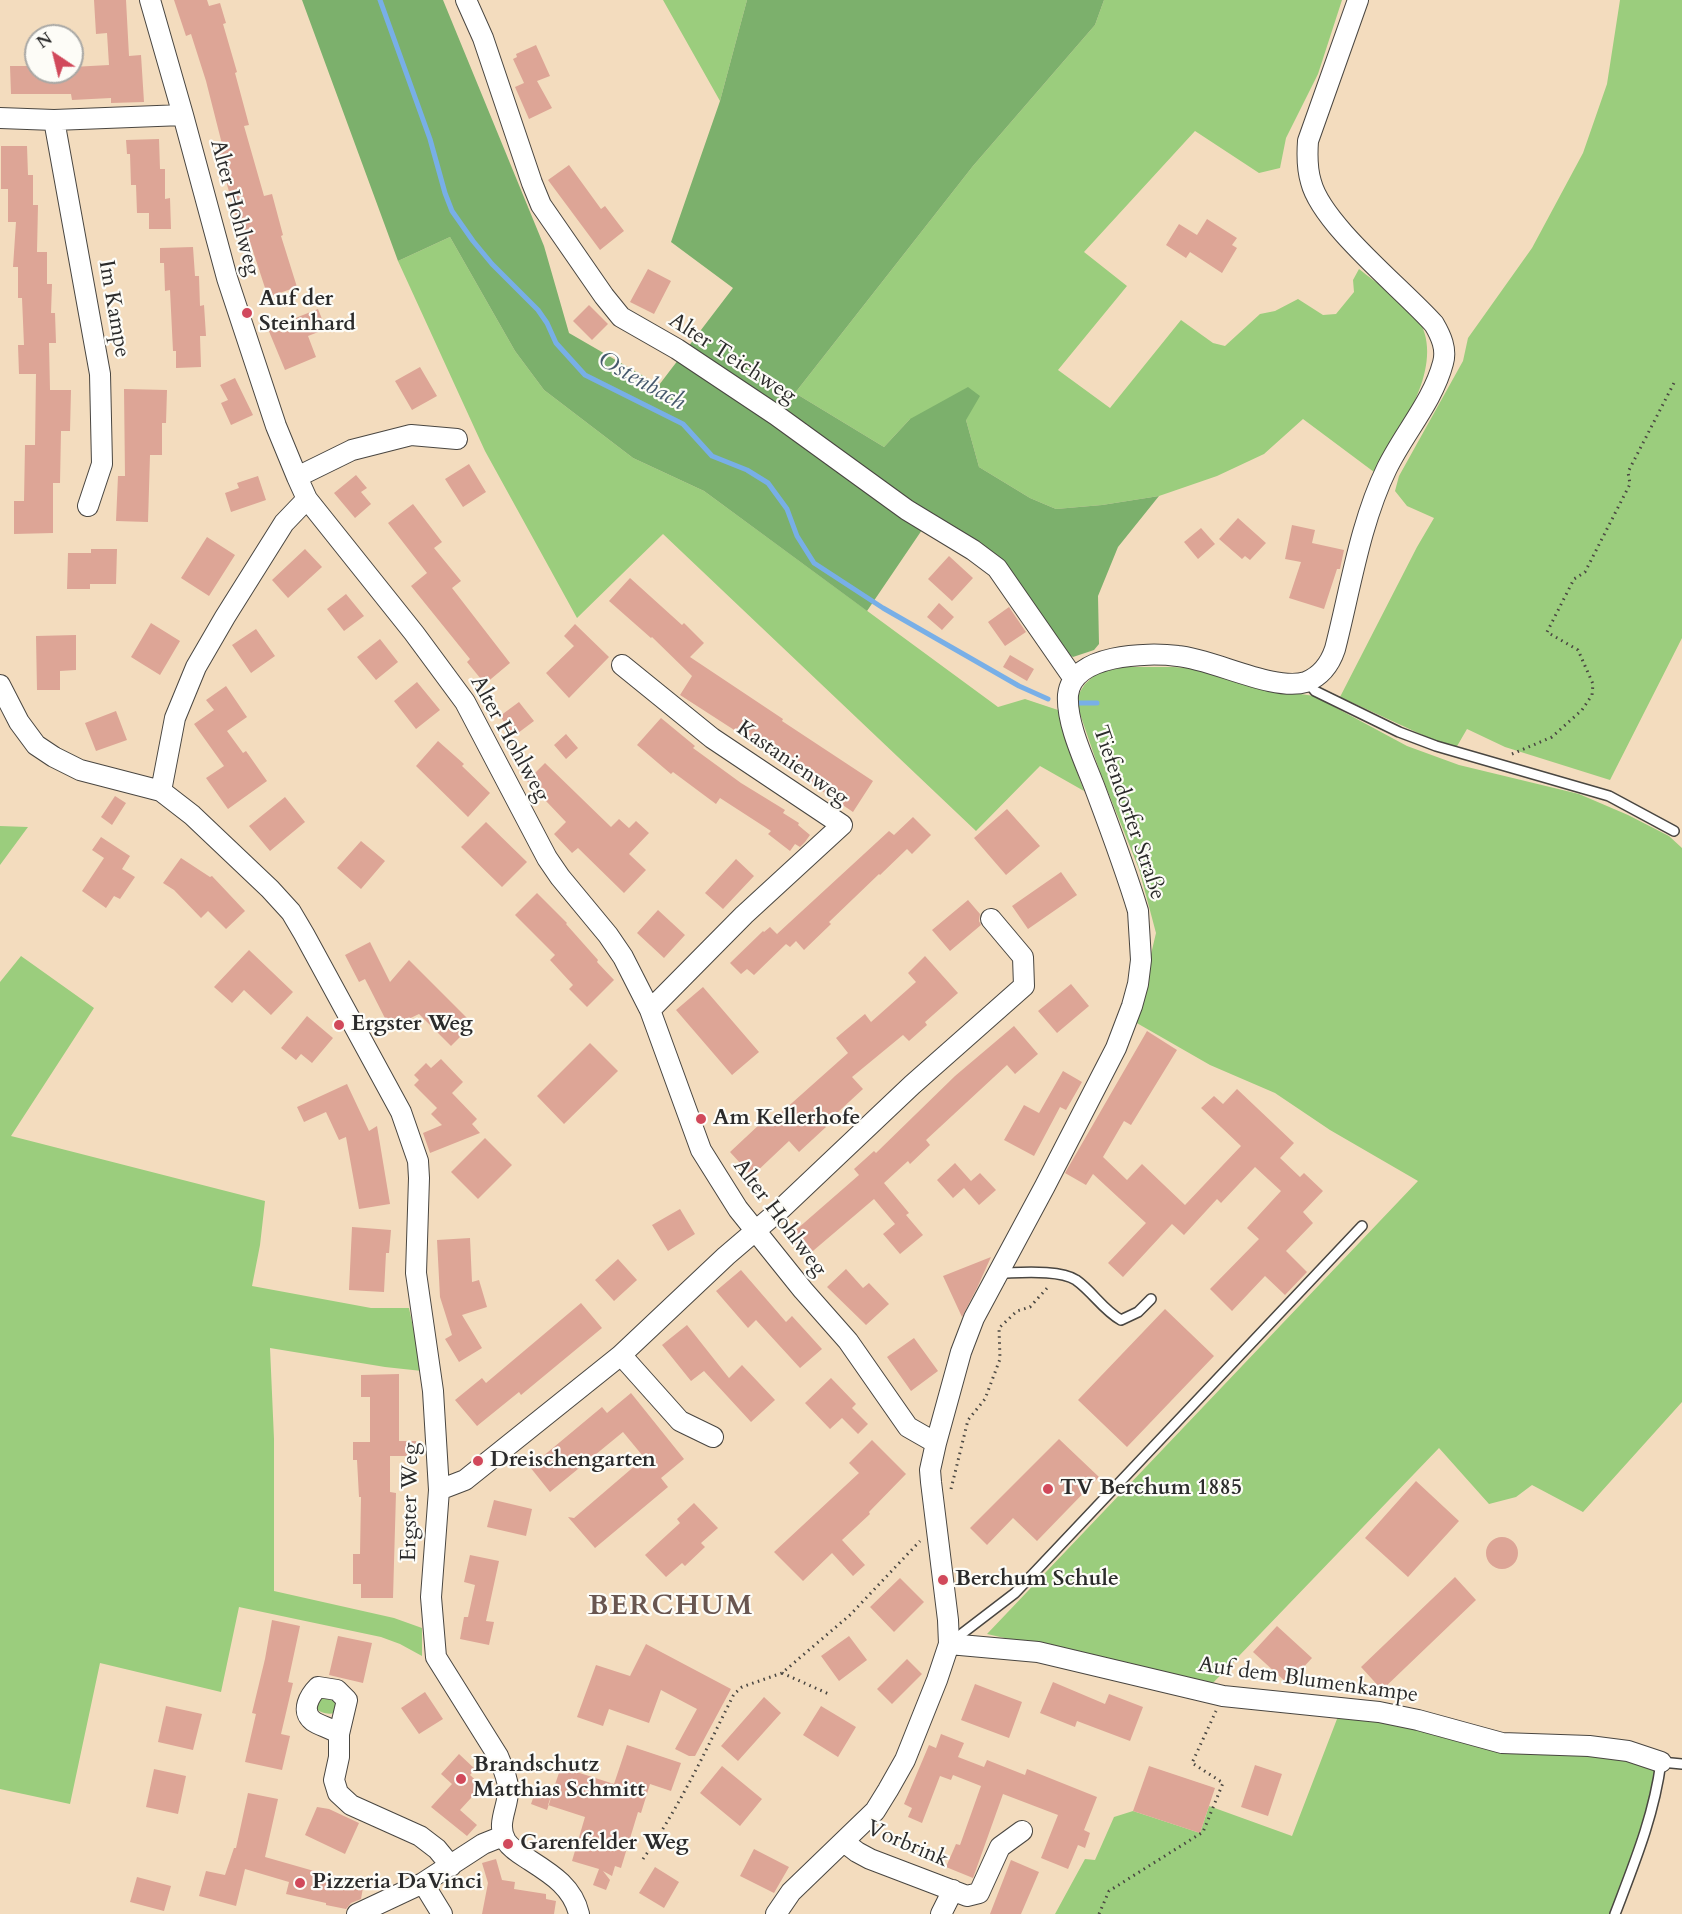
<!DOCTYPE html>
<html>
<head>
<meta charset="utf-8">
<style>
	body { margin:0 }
	#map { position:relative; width:1682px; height:1914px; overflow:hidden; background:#f3dcbe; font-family:Cardo,serif }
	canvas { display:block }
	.north { position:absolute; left:24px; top:24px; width:60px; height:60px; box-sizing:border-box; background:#fdfcf7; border:2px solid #a9a8a5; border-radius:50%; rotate:325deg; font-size:16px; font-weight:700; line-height:24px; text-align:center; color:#2b2b2b }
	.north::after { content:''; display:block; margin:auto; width:21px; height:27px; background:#d1495b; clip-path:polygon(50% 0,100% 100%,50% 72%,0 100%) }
</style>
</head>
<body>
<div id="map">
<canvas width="1682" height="1914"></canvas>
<div class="north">N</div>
</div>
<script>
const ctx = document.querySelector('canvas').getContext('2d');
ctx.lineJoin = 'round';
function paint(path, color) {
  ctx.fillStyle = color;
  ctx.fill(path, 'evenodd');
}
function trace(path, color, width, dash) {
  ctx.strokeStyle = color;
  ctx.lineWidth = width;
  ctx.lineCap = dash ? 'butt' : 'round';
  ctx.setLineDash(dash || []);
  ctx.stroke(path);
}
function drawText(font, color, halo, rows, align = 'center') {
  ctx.font = font + ' Cardo,serif';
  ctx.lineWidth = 4.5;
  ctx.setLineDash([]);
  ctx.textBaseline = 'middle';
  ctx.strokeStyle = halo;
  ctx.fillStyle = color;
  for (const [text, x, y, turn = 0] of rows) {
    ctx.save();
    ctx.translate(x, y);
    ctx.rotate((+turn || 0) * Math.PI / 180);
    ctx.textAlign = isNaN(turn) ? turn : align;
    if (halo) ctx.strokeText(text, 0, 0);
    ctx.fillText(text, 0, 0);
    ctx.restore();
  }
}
paint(new Path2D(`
	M663,0H747L720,101Z
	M1104,0H1342L1318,74L1286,138L1280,168L1259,173L1195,131L1084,252L1127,286L1058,370L1110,408L1181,320L1213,343L1225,346L1260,314L1275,311L1298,299L1323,315L1336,314L1354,292L1353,280L1359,269C1375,282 1413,307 1421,324C1444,371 1397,433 1374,472L1303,419L1264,454L1217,476L1159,496L1102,505L1056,509L1030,498L979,467L966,420L910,419L884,447L795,393L973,166L1095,25Z
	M1620,0H1682V638L1610,780L1505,747L1467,729L1456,748L1429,738L1340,697L1417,547L1434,518L1407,506L1395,491L1399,476L1463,361L1468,338L1532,248L1583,153L1607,84Z
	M450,237L515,351L544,390L633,458L704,491L998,707L1025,699L1058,710L1065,739L1084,791L1040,766L976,831L663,534L577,618L485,451L398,261Z
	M1124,667H1173L1201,669L1281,691L1314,696L1407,746L1459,765L1579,794L1628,815L1669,836L1682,848V1402L1583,1512L1532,1485L1516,1497L1489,1504L1439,1448L1211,1685L987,1634L1418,1181L1330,1130L1275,1093L1210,1065L1135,1022L1156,933L1139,869L1100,772L1079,711L1078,695L1085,684L1097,673Z
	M0,826L28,827L0,865Z
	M21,956L94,1008L11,1136L265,1201L260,1245L252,1286L371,1308H409L422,1371L385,1367L270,1348L274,1439V1591L394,1618L422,1628V1656L400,1644L381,1637L239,1607L221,1692L100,1663L70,1804L0,1789V982Z
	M319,1696L334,1699L337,1702L334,1713C328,1715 319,1712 315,1708Z
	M1342,1706L1502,1743L1661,1762L1657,1791L1615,1914H1055L1085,1859L1095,1860L1114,1817L1133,1811L1200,1833L1209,1806L1292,1836Z`), '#9bcd7d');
paint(new Path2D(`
	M302,0H443L544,246L569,333L659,385L733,288L671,242L720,101L747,0H1104L1095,25L973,166L795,393L884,447L910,419L968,387L980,396L966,420L979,467L1030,498L1056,509L1102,505L1159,496L1118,547L1098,596L1099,644L1094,650L1073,657L1061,649L994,558L926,524L867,611L704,491L633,458L544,390L515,351L450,237L398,261Z`), '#7cb06c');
trace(new Path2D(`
	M380,0L430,139L445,193L452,211L473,241L492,264L538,310L547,323L556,343L585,375L683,424L712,456L747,470L768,483L787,509L797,536L814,563L883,608L1019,686L1048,699
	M1074,703H1097`), '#78afe7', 5);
paint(new Path2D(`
	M94,0H126L129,56L141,55L144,102L111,103V98L72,100L71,94H11L10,66H36V72H72V67L109,65L107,33L96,34Z
	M174,0H207L209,6L220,3L226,23L223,24L237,72L235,73L249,125L244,126L264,196L272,194L283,235L281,236L297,287L268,297L251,245L245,247L217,150L223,148L206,81L191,34L186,36Z
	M536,45L550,76L537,81L552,108L529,119L515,87L524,83L513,59L517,57L516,54Z
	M159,139L160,169H165V199L170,198L171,229H149V213H137L136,185H131L130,154H127L126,140Z
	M1,146H27L28,175H33V205H38L37,252H47V284H52L51,313H55L56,343H49L50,390H71L70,431H61L60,483H53V533L14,534V501H24L25,445H35L36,374H19L18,345H24L22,298H18V267H13L16,222H8V189H1Z
	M569,165L601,209L605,206L624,231L600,250L548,180Z
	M1207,219L1237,238L1232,245L1237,248L1222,273L1190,252L1186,258L1166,245L1179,224L1197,235Z
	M193,247L195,276H199L200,306L204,305L206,336H200L201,367L176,368V351H173L170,290L165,291L164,263H160V248Z
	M648,269L671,281L654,314L630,302Z
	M589,305L608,324L592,340L573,321Z
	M318,309L326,329L308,336L316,357L285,370L268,329Z
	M420,367L437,396L412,410L395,381Z
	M235,378L253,415L231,425L221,403L228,400L220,385Z
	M124,389L167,390L166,423H162V455H150L148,522L116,521L118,476H125Z
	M469,464L486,492L463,507L445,479Z
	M356,475L367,488L361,492L371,504L355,518L334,493Z
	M258,476L266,500L231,512L225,493L239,488L237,483Z
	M413,504L442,542L434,548L461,581L452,588L510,663L485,684L467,662L470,659L411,586L427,573L388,523Z
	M1238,518L1266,543L1250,560L1245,556L1242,559L1219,539Z
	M1292,525L1315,530L1312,543L1344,550L1340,569H1337L1324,609L1289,598L1301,562L1285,559Z
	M1201,528L1215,544L1198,559L1184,542Z
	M207,537L235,555L209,596L181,578Z
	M91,549H117L116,584H90V589H67L68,553H91Z
	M305,549L322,567L288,598L272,580Z
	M949,556L973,578L952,601L928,579Z
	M630,578L682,625L684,623L704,643L690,657L783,719L782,721L873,781L853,812L775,759L776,757L680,695L692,676L652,637L651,638L609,601Z
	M346,594L364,616L344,631L327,609Z
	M939,603L954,617L942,630L927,617Z
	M1009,607L1026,632L1005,646L988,622Z
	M151,623L180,641L160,675L131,657Z
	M575,624L609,657L569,698L546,673L574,646L564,636Z
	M256,629L275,656L251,673L232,645Z
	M76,635V670L60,671V690H37L36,636Z
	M380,639L398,662L376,680L357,657Z
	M1010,655L1034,669L1027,681L1003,667Z
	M417,682L440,710L416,729L394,701Z
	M226,686L247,717L227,731L243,753L246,751L267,781L228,809L206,778L224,766L194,724L214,710L206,700Z
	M519,702L534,721L514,736L500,716Z
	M116,711L127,740L96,751L85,723Z
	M661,718L695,746L693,748L741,783L785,810L783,813L799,823L798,825L810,835L805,842L800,847L795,844L790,851L768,834L771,831L720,798L716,804L673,772L671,774L637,745Z
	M566,734L578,748L566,759L554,745Z
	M438,741L464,764L462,766L490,793L468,817L416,766Z
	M545,763L611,827L619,819L629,828L636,821L649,833L629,854L646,870L624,893L578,848L572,853L554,834L566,822L527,781Z
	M115,796L126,803L112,825L101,817Z
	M285,797L305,822L270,851L249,826Z
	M1007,809L1040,846L1006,875L974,838Z
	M913,817L931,835L912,854L907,849L880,875L879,874L829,922L831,924L804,950L796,941L790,947L786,944L754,975L747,969L741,974L730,963L763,931L764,932L770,927L779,936L777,934L889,831L894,835Z
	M486,822L527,862L502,887L461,847Z
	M101,837L130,856L122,869L135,877L120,899L114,896L106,908L82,891L104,858L92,850Z
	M361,841L385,861L361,889L337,868Z
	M181,858L210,877L212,876L245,911L226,929L208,911L201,918L174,890L163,883Z
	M736,859L754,876L723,909L705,893Z
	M1061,872L1077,895L1028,929L1012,906Z
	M537,893L567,923L566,924L598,960L597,962L614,980L587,1007L569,989L573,985L550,960L555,955L515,915Z
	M968,900L980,914L979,921L981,925L950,951L932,930Z
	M658,910L685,935L664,958L637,933Z
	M370,942L390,982L409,960L473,1024L451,1046L419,1014L390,1028L365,979L359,982L345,955Z
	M249,950L293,992L271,1015L244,990L232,1003L214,987Z
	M925,956L958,993L925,1022L927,1025L909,1041L903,1035L852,1077L863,1089L824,1125L826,1127L799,1152L789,1141L752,1176L730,1152L761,1123L765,1127L848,1053L836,1038L865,1014L871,1022L916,982L908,973Z
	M1071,984L1089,1006L1057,1033L1038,1011Z
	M703,987L759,1052L732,1075L676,1010Z
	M307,1016L333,1038L312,1063L301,1054L296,1060L281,1048Z
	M1014,1026L1038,1054L1015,1074L1007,1065L926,1140L930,1145L910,1164L908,1161L884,1183L909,1213L906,1215L923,1235L900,1254L883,1234L895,1224L874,1199L807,1256L789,1236L859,1175L854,1169L874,1151L876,1153L955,1076Z
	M1147,1031L1177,1050L1131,1125L1124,1121L1103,1157L1127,1180L1142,1164L1185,1205L1241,1146L1201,1108L1214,1096L1223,1104L1237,1089L1294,1143L1280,1158L1300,1177L1304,1173L1323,1191L1303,1212L1313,1223L1286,1251L1307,1272L1285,1295L1265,1276L1232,1311L1210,1289L1259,1239L1247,1228L1281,1191L1255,1167L1221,1203L1217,1199L1184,1235L1172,1224L1123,1277L1108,1263L1146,1223L1093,1174L1086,1185L1065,1173Z
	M590,1043L618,1071L564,1124L537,1096Z
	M441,1059L463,1082L452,1093L477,1119L472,1124L480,1133L430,1153L423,1133L442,1125L431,1114L437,1108L414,1085L419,1080L414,1075L426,1063L431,1068Z
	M1063,1071L1082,1082L1066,1110L1060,1107L1034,1156L1004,1140L1024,1105L1039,1113Z
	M347,1084L369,1131L377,1126L390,1204L359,1209L346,1137L339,1140L326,1112L304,1122L297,1107Z
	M485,1138L512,1165L478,1199L451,1172Z
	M955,1163L971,1181L980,1173L996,1190L979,1205L964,1188L953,1198L937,1180Z
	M680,1209L695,1234L668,1251L652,1225Z
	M352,1227L391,1230L389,1253H386L384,1292L349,1290Z
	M470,1238L472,1282L479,1280L487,1307L462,1315L482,1348L459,1362L445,1339L452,1335L440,1297L437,1240Z
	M991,1257L977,1288L962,1317L943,1276Z
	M618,1259L637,1280L614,1301L595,1280Z
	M846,1269L863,1288L869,1283L889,1304L866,1325L827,1287Z
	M741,1270L786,1322L792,1316L822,1349L800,1368L756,1320L748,1328L716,1291Z
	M581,1303L602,1328L521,1395L519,1392L477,1426L455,1400L482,1378L486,1383Z
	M1165,1309L1214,1356L1127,1447L1078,1400Z
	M687,1325L729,1378L742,1365L775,1400L751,1422L704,1371L691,1381L662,1345Z
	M914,1338L938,1371L911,1391L887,1357Z
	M399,1374V1441H416V1456H390V1492L396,1493L393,1598H361V1584H353V1554H360L361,1497H359L357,1460H353V1442H370V1397H361V1375Z
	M831,1378L856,1404L852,1408L868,1424L858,1434L842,1418L830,1429L805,1403Z
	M631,1393L684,1459L661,1478L668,1487L595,1548L568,1517L574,1518L644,1458L642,1455L623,1432L550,1492L530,1467L602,1407L607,1413Z
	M1059,1439L1099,1477L1037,1541L1013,1518L987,1545L970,1528Z
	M872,1440L906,1474L869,1512L870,1514L842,1540L865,1565L853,1576L832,1553L803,1581L774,1552L859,1473L849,1463Z
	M1416,1481L1459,1521L1408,1577L1365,1538Z
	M494,1500L532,1509L526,1536L487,1527Z
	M694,1503L718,1528L701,1543L705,1547L685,1566L682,1563L666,1577L645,1555L680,1523L677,1519Z
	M1486 1553a16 16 0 1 1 32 0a16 16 0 1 1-32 0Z
	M470,1555L499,1561L486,1621L494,1622L489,1645L460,1639L464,1617H468L475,1585L464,1582Z
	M1455,1577L1476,1600L1382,1690L1361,1667Z
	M900,1578L924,1602L894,1632L870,1607Z
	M272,1620L300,1626L288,1682L293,1683L281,1734L290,1736L282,1770L245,1762L256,1714L252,1713L265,1659Z
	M1277,1626L1312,1658L1288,1684L1253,1652Z
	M338,1636L372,1643L363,1683L329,1675Z
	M849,1636L867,1660L839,1681L821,1656Z
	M646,1644L731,1689L695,1756H689L675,1749L697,1709L661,1690L649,1723L609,1709L603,1726L577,1717L596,1665L630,1676Z
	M907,1659L922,1674L892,1704L877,1689Z
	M1053,1682L1105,1704L1109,1694L1143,1707L1130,1741L1077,1721L1075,1727L1040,1713Z
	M975,1684L1022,1702L1009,1738L961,1720Z
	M425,1692L443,1719L419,1734L401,1708Z
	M764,1697L781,1713L738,1761L721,1746Z
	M166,1706L202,1714L193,1750L158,1742Z
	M821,1706L856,1727L838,1757L803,1735Z
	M941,1734L964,1743L958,1757L984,1767L987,1760L1025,1775L1027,1769L1097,1797L1084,1830L1090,1833L1085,1848L1078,1845L1068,1869L1041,1858L1058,1815L1003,1794L973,1878L946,1867L956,1844L960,1845L981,1786L953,1775L951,1780L940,1776L922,1823L908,1817L912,1808L904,1804L929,1745L936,1748Z
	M627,1745L681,1763L671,1791L650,1784L641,1813L638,1812L621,1868L615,1866L612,1876L603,1871L610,1880L606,1890L593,1885L599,1869L572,1861L585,1817L548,1805L561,1767L614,1784Z
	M459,1754L475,1769L470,1775L482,1786L460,1810L477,1825L467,1836L431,1807L452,1784L441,1774Z
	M1255,1765L1282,1774L1268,1816L1241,1807Z
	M722,1766L762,1799L740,1826L700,1793Z
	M1149,1766L1215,1788L1200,1833L1133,1811Z
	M154,1769L186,1776L178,1814L146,1807Z
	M536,1790L552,1795L547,1810L531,1804Z
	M248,1793L278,1799L265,1857L321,1873L364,1882L361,1899L351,1903L346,1909L326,1905V1903L286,1894L289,1882L245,1869L236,1906L199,1896L206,1871L225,1875L234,1848H236Z
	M317,1807L329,1809L359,1823L345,1854L305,1835Z
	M754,1849L789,1867L774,1893L740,1876Z
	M496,1859L502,1880L515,1882L514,1889L546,1894V1899L556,1901L554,1914H482L488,1883L482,1863Z
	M1011,1860L1039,1872L1021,1914H990Z
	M655,1867L679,1882L664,1908L639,1893Z
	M137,1877L171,1886L164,1911L130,1902Z`), '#dda596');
const lane = new Path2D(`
	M1307,681L1315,691L1399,732L1436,746L1609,796L1674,831
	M998,1273C1018,1273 1059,1269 1076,1280C1093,1292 1103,1310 1121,1320L1138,1312L1151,1299
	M951,1642L1015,1593L1362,1226
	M1615,1914C1634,1864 1654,1816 1661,1762L1682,1764`);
const street = new Path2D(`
	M150,0L183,115L227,278L276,426L297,477L307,499L414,633L465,702L547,858L560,877L608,935L623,957L650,1010L701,1150L738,1209L803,1290L848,1341L908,1427L936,1443
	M466,0L483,38L532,183L541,205L604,296L621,317L677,349L776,415L907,510L973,550L997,568L1074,679
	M0,118L54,120L183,115
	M54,120L100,374L102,464L88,506
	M297,477L352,450L411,435L457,439
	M622,665L712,738L842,825L744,915L650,1010
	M0,685L19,722L36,745L54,757L80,770L161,791L192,815L270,889L291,912L304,934L401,1112L418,1161L419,1178L416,1273L433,1391L439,1490L431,1597L436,1657L498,1756C502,1766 507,1776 508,1787C510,1805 495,1823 506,1841C512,1850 522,1855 531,1861C553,1875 573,1888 579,1914
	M161,791L175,718L196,667L225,617L284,523L307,499
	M621,1355L680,1421L713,1437
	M439,1490L465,1480L621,1355L726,1256L781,1209L912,1085L1024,986L1023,957L991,919
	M949,1644L1038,1652L1223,1696L1379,1712L1418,1720L1502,1743L1589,1746L1628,1751L1661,1762
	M339,1734C331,1728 320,1726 313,1721C300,1711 310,1695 318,1687L337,1690L347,1700L339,1734V1757L334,1780L338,1793L351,1805L420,1836L437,1849L451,1866
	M844,1842L857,1852L870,1859L967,1896L979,1893L1000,1847L1022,1831
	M423,1883L442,1914
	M357,1914L423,1883L483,1844L503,1836
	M776,1914L791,1892L875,1811L888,1790L905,1760L937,1680L949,1644L948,1620L931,1482L930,1470L936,1443L961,1352L974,1318L1045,1186L1116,1048L1132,1006L1138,984L1141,960L1138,911C1126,871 1111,831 1096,791C1086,764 1066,724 1068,695C1072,654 1147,652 1178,656C1213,659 1274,692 1306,682C1321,676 1330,664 1335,649C1350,591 1360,523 1387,468C1404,433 1433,401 1443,363C1447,349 1441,336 1434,324C1403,289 1322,225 1311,182C1307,169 1307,155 1308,141L1358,0
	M941,1914L953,1890`);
trace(lane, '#494641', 12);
trace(street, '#494641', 22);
trace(new Path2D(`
	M1512,754L1552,737L1582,710L1592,695L1593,684L1578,650L1547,632L1574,579L1585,572L1630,484L1628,472L1675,381
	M951,1489L968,1420L985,1399L1000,1359L999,1328L1017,1311L1030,1307L1048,1287
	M782,1673L831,1695
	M643,1859C679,1808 706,1750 734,1694L742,1687L782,1673L850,1615L920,1541
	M1099,1914L1109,1891L1203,1832L1223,1783L1192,1763L1216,1711`), '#494641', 3, [1.5, 4.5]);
trace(lane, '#fff', 9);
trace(street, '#fff', 20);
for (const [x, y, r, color] of [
	[247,313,6,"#d1495b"],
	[339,1025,6,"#d1495b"],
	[701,1119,6,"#d1495b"],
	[478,1461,6,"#d1495b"],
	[1048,1489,6,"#d1495b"],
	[943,1580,6,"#d1495b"],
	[461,1779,6,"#d1495b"],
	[508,1844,6,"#d1495b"],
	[300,1883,6,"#d1495b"]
]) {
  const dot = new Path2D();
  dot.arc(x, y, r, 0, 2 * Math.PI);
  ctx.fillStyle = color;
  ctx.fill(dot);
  trace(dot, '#fdfcf7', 2);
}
drawText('22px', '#2b2b2b', '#fdfcf7', [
	["Alter Hohlweg",234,208,75],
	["Im Kampe",113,309,80],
	["Alter Teichweg",732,359,33],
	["Alter Hohlweg",509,739,61],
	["Kastanienweg",792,764,35],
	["Tiefendorfer Straße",1128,813,71],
	["Alter Hohlweg",779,1218,53],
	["Ergster Weg",411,1502,-89],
	["Auf dem Blumenkampe",1308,1681,8],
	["Vorbrink",907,1845,23]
]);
drawText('bold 22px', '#2b2b2b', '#fdfcf7', [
	["Auf der",259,300],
	["Steinhard",259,325],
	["Ergster Weg",351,1025],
	["Am Kellerhofe",713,1119],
	["Dreischengarten",490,1461],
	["TV Berchum 1885",1060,1489],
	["Berchum Schule",955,1580],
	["Brandschutz",473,1766],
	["Matthias Schmitt",473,1791],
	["Garenfelder Weg",520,1844],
	["Pizzeria DaVinci",312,1883]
], 'left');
drawText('italic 24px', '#46596d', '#fdfcf7', [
	["Ostenbach",641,382,29]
]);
ctx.letterSpacing = '1.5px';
drawText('bold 28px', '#695650', '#fdfcf7', [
	["BERCHUM",671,1608]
]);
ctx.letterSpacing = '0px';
</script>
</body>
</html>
